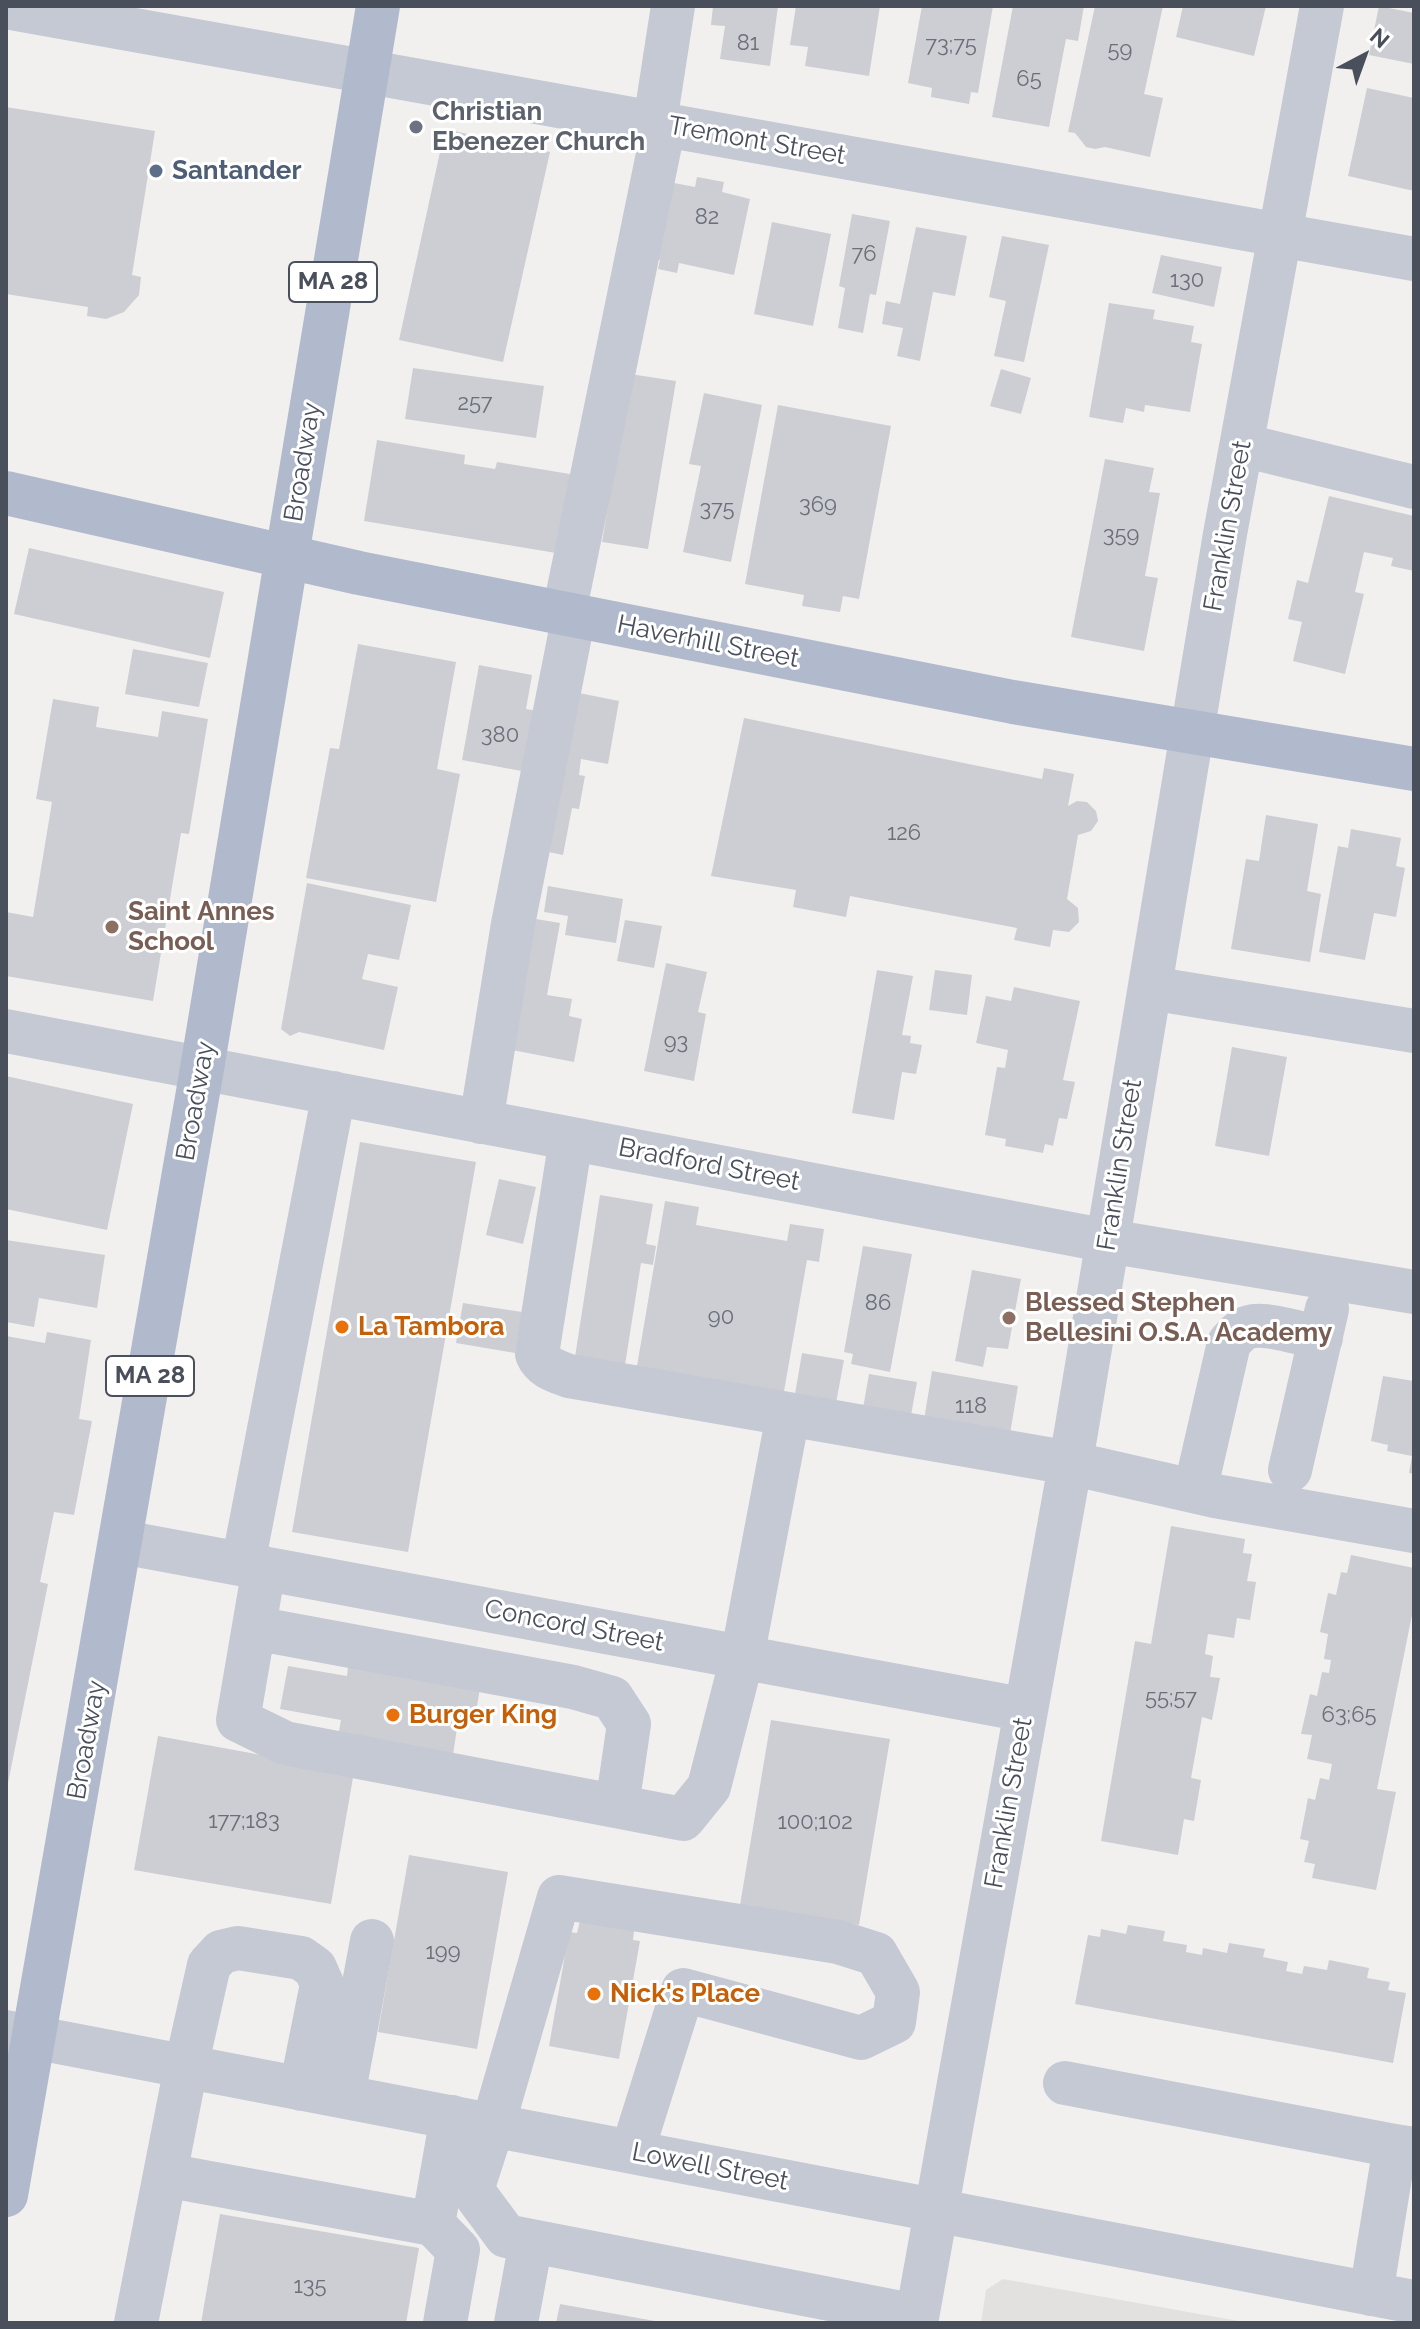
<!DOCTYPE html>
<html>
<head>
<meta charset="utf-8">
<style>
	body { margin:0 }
	#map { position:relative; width:1420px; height:2329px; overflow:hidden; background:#f2f0ef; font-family:Raleway,sans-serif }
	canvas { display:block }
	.frame { position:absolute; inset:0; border:8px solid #494f5b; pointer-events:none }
	.north { position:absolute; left:1324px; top:16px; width:80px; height:80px; -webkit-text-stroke:6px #fff; paint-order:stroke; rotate:41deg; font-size:22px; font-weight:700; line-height:32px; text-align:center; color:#494f5b }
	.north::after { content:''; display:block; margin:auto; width:28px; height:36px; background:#494f5b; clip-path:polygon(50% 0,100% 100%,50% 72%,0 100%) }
</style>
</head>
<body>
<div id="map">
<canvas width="1420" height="2329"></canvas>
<div class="frame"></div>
<div class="north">N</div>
</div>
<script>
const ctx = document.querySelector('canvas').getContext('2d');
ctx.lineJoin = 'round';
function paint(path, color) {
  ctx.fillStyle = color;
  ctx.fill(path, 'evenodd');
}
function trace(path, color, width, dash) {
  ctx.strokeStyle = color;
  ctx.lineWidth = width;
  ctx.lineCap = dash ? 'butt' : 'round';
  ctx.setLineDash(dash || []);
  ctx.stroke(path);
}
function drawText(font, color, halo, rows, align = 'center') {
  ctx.font = font + ' Raleway,sans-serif';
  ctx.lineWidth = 6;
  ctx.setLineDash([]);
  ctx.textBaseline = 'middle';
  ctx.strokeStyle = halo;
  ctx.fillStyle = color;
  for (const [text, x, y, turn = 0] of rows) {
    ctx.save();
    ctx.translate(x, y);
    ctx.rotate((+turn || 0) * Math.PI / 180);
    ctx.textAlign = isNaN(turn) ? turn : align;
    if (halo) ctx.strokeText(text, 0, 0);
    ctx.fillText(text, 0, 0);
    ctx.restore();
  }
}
paint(new Path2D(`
	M1003,2279L1250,2323H981L986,2290Z`), '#e3e1e0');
paint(new Path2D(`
	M713,6H778L770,66L720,59L725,26L711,25Z
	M796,6H880L869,76L805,66L808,47L790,45Z
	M922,6H993L978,93L971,92L969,104L931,97L932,88L908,83Z
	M1013,6H1084L1078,41L1066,39L1049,127L992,117Z
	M1095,6H1163L1144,94L1163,98L1150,157L1105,147L1095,149L1086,147L1075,133L1068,132Z
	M1183,6H1266L1254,56L1176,37Z
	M1379,6L1414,13V64L1369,55Z
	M1367,88L1414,98V191L1348,176Z
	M6,107L155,131L132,275L141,277L139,295L124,312L106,319L87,316L88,307L6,294Z
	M445,129L550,152L503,362L399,340Z
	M697,177L724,182L722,192L750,199L734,275L679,263L677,273L658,269L660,260L650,258L674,183L695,187Z
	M852,214L890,221L876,295L870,294L863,333L838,328L845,288L839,286Z
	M772,222L831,234L813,326L754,314Z
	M916,227L967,236L955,296L933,292L920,361L897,356L903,328L882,324L886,301L900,304Z
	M1002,236L1049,245L1024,362L994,356L1006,301L989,297Z
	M1161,255L1222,267L1214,307L1152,293Z
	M1109,303L1155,310L1153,319L1194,326L1191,342L1202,344L1190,412L1145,405L1144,412L1126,408L1123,423L1089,417Z
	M413,368L544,386L536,438L405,419Z
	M1001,369L1031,378L1021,414L990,406Z
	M630,374L676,381L648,549L602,542Z
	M704,393L762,405L731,562L683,552L701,466L689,464Z
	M778,405L891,426L859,599L843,596L840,612L802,606L804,595L745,584Z
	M377,440L465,455L464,464L495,469L497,462L582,476L568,555L364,521Z
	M1105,459L1154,468L1149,492L1160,493L1145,576L1158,578L1144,651L1071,637Z
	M1329,496L1414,516V571L1391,566L1393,558L1364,552L1355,592L1364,594L1345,674L1293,661L1302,622L1288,619L1297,580L1308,583Z
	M29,548L224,592L210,658L14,614Z
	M358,644L456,662L437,769L460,774L436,902L306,878L330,748L339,749Z
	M133,649L208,663L199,707L125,694Z
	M479,665L532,675L526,709L538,711L527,772L462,760Z
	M569,691L619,701L608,764L581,759L579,775L585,776L579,809L572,808L563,855L539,850Z
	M53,699L99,707L96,727L158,737L162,711L208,719L189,834L181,833L153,1001L6,976V912L33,917L52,802L36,799Z
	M744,718L1042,779L1044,768L1074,774L1068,806L1077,801L1087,802L1096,811L1098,821L1091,831L1078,835L1067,899L1078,908L1079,922L1069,932L1053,930L1050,947L1014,940L1017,928L850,896L846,917L793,907L796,890L711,876Z
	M1266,815L1318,824L1307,891L1321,894L1310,962L1231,949L1246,859L1259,861Z
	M1351,829L1401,838L1396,866L1405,868L1396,917L1374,913L1365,960L1319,952L1338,846L1348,848Z
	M307,883L411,905L399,960L368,954L362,979L398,987L384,1050L299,1032L290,1036L281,1029Z
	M548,886L623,899L616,943L565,935L568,916L544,912Z
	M530,918L560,923L547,995L572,999L569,1016L582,1019L574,1062L507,1049Z
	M625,920L662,926L654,968L617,961Z
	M666,963L707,972L698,1012L706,1014L694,1081L644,1071Z
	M877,970L913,976L902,1035L911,1036L910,1043L922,1045L916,1074L902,1072L894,1120L852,1113Z
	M935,970L972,975L967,1015L929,1010Z
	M1014,987L1080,1001L1063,1080L1075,1082L1067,1119L1059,1118L1053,1146L1045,1144L1043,1153L1005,1146L1006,1139L985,1135L997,1067L1005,1068L1008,1050L976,1043L986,996L1011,1001Z
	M1232,1047L1287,1057L1269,1156L1215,1146Z
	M6,1076L133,1104L107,1230L6,1209Z
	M360,1142L476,1162L408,1552L292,1532Z
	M499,1179L536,1187L523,1244L486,1235Z
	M600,1195L653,1204L646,1244L656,1246L653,1265L641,1263L625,1365L575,1357Z
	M665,1201L699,1207L696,1225L787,1241L790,1224L824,1229L819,1262L807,1260L783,1397L636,1372Z
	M6,1240L105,1255L97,1308L39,1298L34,1327L6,1322Z
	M863,1246L912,1254L890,1372L851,1364L853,1354L844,1352Z
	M972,1270L1021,1279L1008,1349L987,1347L983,1367L955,1361Z
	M463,1303L522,1312L515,1353L456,1343Z
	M47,1332L91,1340L79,1419L92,1421L74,1515L54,1512L40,1582L48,1584L7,1788L6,1336L45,1343Z
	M802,1353L844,1360L834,1414L793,1406Z
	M932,1371L1018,1386L1009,1440L923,1426Z
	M869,1374L917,1382L910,1421L862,1414Z
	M1383,1376L1414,1381V1474L1409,1473L1412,1456L1387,1451L1388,1445L1371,1441Z
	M1171,1526L1245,1539L1243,1553L1252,1554L1247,1581L1256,1582L1250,1620L1237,1618L1234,1638L1208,1634L1205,1654L1213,1656L1210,1677L1220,1678L1212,1720L1202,1717L1191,1778L1201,1780L1194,1821L1184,1819L1178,1855L1101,1841L1135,1641L1151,1644Z
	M1351,1555L1414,1568V1605L1377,1789L1396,1792L1376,1890L1312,1878L1315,1864L1304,1862L1309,1841L1300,1839L1308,1798L1315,1800L1320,1778L1329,1780L1332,1764L1307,1759L1312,1735L1301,1734L1310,1694L1317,1696L1322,1672L1329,1673L1331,1660L1324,1659L1328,1634L1320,1632L1328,1593L1336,1595L1341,1572L1347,1573Z
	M288,1666L347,1676L348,1666L480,1688L474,1724L458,1721L453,1755L338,1736L341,1720L280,1709Z
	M771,1720L890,1739L859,1925L740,1905Z
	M158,1736L354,1772L331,1904L134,1870Z
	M409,1855L508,1872L477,2049L378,2032Z
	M580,1921L635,1922L633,1940L640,1941L619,2059L549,2046L569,1932L577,1933Z
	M1128,1925L1165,1931L1163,1941L1187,1945L1186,1952L1202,1955L1203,1948L1227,1953L1229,1943L1265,1949L1263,1957L1288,1962L1286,1971L1302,1974L1304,1966L1327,1970L1329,1960L1369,1968L1367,1978L1390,1982L1388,1990L1406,1993L1393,2063L1075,2004L1088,1935L1100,1937L1101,1929L1126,1934Z
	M220,2214L419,2248L406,2323H201Z
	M560,2304L655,2321V2323H556Z`), '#ccced3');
trace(new Path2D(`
	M6,7L1414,259
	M655,122L673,6
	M1242,445L1414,487
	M564,613L664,125
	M1150,988L1414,1031
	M6,1031L1108,1241L1414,1292
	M481,1122L513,924L574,615
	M571,1139L537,1354C543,1368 556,1371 569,1376L1070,1463L1215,1496L1414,1531
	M1290,1470L1327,1309
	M1195,1491L1229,1343C1235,1336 1241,1329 1249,1327C1266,1322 1302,1334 1321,1338
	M122,1542L1026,1710
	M243,1564L334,1093
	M264,1568L238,1720L285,1743L683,1819L709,1787L742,1658L788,1415
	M254,1628L573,1687L612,1698L629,1724L617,1806
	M6,2032L1414,2302
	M1065,2083L1395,2146
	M343,2096L372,1941
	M632,2152L683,1990L861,2038L894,2022L898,1992L876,1954L838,1942L559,1897L493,2125L472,2190L506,2236L917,2316
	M165,2175L433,2224L458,2250L445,2323
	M433,2224L452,2117
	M1371,2294L1395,2146L1414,2149
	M136,2323L186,2067L209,1965L221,1952L238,1948L301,1958L315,1968L322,1984L301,2089
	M516,2323L531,2242
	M916,2323L1076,1432L1225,534L1322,6`), '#c4c9d3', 44);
trace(new Path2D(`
	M6,493L359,573L1013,702L1414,769
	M6,2195C136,1466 260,737 378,6`), '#b1bacc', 44);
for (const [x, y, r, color] of [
	[416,127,8,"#6b7280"],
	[156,171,8,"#5c6f8a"],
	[112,927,8,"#8d6e63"],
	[1009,1318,8,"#8d6e63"],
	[342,1327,8,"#e8710a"],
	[393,1715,8,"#e8710a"],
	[594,1994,8,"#e8710a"]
]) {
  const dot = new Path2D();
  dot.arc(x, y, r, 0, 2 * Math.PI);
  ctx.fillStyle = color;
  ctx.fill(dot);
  trace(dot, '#fff', 3);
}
drawText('22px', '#6a6f79', null, [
	["81",748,43],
	["73;75",951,45],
	["59",1120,50],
	["65",1029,79],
	["82",707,217],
	["76",864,254],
	["130",1187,280],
	["257",475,403],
	["369",818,505],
	["375",717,509],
	["359",1121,535],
	["380",500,735],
	["126",904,833],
	["93",676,1042],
	["86",878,1303],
	["90",721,1317],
	["118",971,1406],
	["55;57",1171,1698],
	["63;65",1349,1715],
	["177;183",244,1821],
	["100;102",815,1822],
	["199",443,1952],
	["135",310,2286]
]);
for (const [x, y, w] of [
	[333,282,88],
	[150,1376,88]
]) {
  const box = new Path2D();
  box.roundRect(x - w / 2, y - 20, w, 40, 6);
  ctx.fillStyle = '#fff';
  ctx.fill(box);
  trace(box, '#494f5b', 2);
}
drawText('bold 24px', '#494f5b', null, [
	["MA 28",333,282],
	["MA 28",150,1376]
]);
drawText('bold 26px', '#5b616d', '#fff', [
	["Christian",432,112],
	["Ebenezer Church",432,142]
], 'left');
drawText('26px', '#494f5b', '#fff', [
	["Tremont Street",757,141,10],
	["Broadway",303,462,-81],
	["Franklin Street",1228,526,-80],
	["Haverhill Street",708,642,11],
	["Broadway",196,1101,-80],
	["Bradford Street",709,1165,11],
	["Franklin Street",1120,1165,-81],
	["Concord Street",574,1626,11],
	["Broadway",87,1740,-80],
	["Franklin Street",1009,1803,-80],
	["Lowell Street",710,2167,11]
]);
drawText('bold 26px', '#4e5e75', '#fff', [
	["Santander",172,171]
], 'left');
drawText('bold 26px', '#785e54', '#fff', [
	["Saint Annes",128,912],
	["School",128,942],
	["Blessed Stephen",1025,1303],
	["Bellesini O.S.A. Academy",1025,1333]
], 'left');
drawText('bold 26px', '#c56008', '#fff', [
	["La Tambora",358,1327],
	["Burger King",409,1715],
	["Nick's Place",610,1994]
], 'left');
</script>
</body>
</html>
